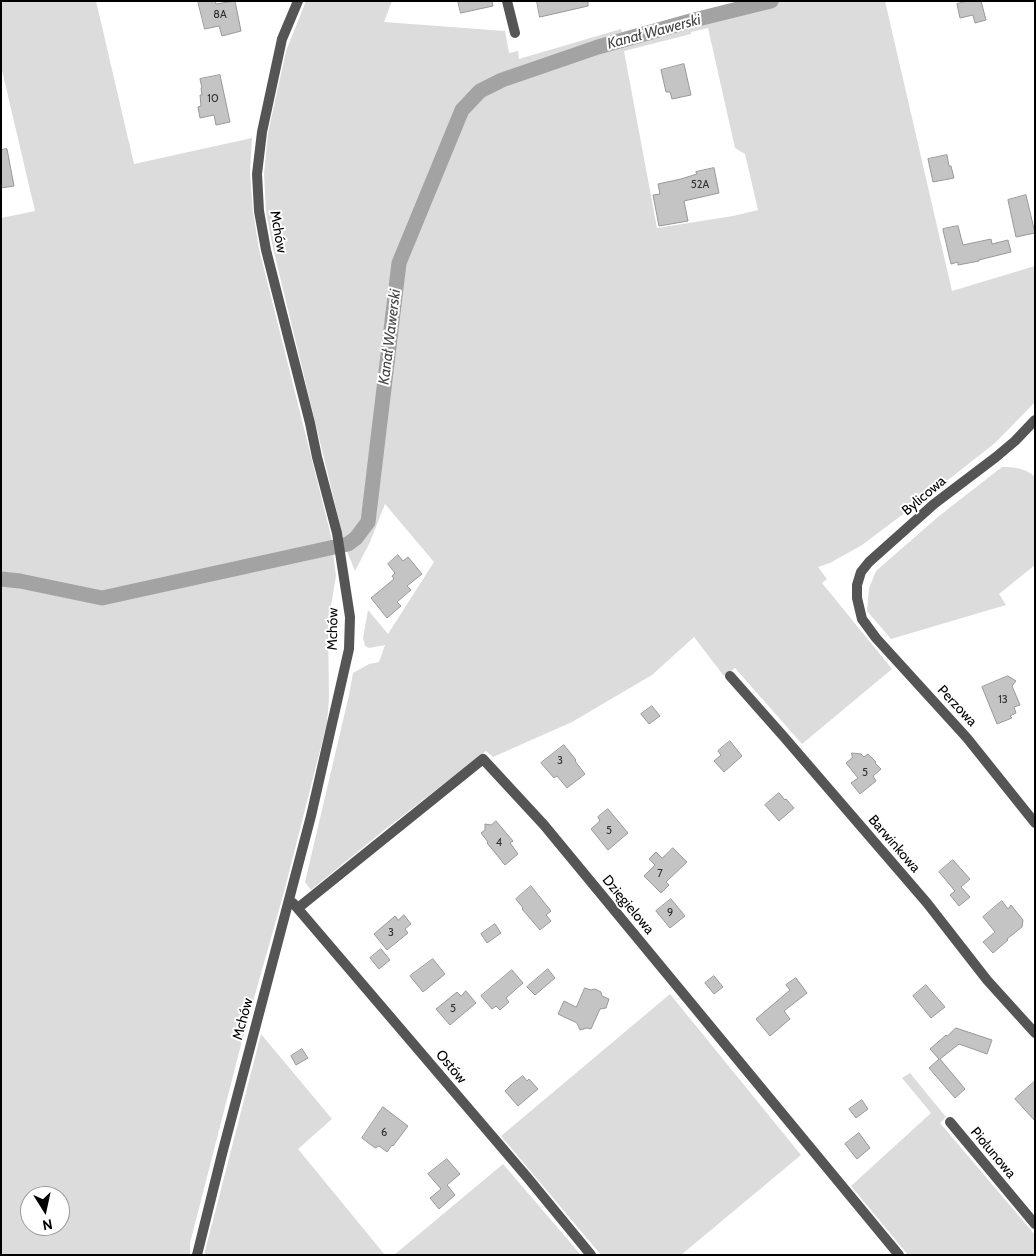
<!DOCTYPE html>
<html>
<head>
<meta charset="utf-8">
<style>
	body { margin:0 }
	#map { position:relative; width:1036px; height:1256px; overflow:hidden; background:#fff; font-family:Cabin,sans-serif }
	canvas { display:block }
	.frame { position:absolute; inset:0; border:2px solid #000; pointer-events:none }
	.north { position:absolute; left:20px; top:1186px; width:50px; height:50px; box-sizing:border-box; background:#fff; border:1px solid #999; border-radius:50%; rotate:170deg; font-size:14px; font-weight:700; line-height:20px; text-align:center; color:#000 }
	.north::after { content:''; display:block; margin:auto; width:18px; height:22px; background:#000; clip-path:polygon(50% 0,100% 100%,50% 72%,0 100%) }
</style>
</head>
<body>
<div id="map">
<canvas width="1036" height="1256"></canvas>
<div class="frame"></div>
<div class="north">N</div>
</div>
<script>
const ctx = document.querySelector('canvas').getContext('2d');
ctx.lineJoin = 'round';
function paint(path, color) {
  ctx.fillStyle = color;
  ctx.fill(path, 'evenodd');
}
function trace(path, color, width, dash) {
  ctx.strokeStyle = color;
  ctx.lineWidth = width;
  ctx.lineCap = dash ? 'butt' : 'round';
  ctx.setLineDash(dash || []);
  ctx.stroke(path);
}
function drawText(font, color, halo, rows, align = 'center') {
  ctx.font = font + ' Cabin,sans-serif';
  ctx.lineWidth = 4;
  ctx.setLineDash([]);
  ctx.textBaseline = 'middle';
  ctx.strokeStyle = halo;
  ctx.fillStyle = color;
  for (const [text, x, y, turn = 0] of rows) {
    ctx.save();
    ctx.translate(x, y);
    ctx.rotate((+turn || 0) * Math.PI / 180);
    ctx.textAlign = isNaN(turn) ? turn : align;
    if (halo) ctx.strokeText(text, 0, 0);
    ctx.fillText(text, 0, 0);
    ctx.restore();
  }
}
paint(new Path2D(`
	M1,1H96L134,164L252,138L250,173L253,211L259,249L331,536L336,576L328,624L329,698L327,723L284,892L243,1037L190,1243V1255H1V218L35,211L1,66ZM30,1196H60V1226H30Z
	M306,1H392L384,22L505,31L509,53L518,51L519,59L621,29L622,32L738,1H885L952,291L1035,266V402L995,443L934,491L862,545L830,563L818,567L827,579L822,583L892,669L802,744L735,668L724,676L694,637L652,675L572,722L493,757L486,751L383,831L311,890L305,882L349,695L353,673L369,664L379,662L385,645L369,648L365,646L363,638L368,610L388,634L434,562L385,504L370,542L355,571L346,549L273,248L266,212L264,174L268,133L286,51ZM708,28L735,148L745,154L758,210L733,216L657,228L624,51L691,34V32Z
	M1002,467C1014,467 1026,468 1035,477V565L999,594L1006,605L891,639L867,611L869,588L876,571L939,516Z
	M670,994L801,1155L681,1255H601L501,1136Z
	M261,1034L332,1119L298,1149L385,1255H204Z
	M910,1073L946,1117L940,1123L1035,1235V1255H908L851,1186L931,1113L902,1078Z
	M503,1164L581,1255H394Z`), '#dcdcdc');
trace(new Path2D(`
	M1,579L20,581L102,598L348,544L356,538L368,522L399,263L462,110L480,91L502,80L598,47L694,20L771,1`), '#a3a3a3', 15);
const building = new Path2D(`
	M198,1H215L216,4L235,1L241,31L222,36L219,26L205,29Z
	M458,1H492L493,6L461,13Z
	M537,1H588V6L540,17Z
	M968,1H981L986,20L975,23L973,15L960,18L957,4Z
	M684,64L691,95L672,99L670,92H666L661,70Z
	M220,75L230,122L216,125L214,115L200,118L198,107L201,106L200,95H202L201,88H202L200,79Z
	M7,149L14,186L1,188V150Z
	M947,155L949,166H951L954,178L933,182L928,159Z
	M714,168L719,193L684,201L688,221L659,226L653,195L660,194L658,184L681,179L697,174L696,172Z
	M1026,195L1035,233L1016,237L1008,200Z
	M958,226L963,245L991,239L992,244L1008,240L1011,252L979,260V261L958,265V262L951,264L943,230V229Z
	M398,555L403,561L408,557L422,574L407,586L411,590L397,602L401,606L387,618L371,598L394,579L392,576L395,573L388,564Z
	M1008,676L1016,681L1012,686L1020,705L1014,707L1016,713L1010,716L1012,718L997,724L982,687Z
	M652,706L660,716L649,724L641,714Z
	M730,741L742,756L724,772L714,761L721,755L718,751Z
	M564,745L576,760L575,761L585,774L567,788L557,776L554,778L541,763Z
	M852,753L861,754L864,757L868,754L876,762L875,763L881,769L873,776L876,781L860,794L851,783L858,778L846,763L852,758Z
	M779,793L785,800L786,799L794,808L779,821L765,805Z
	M608,809L628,833L608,850L591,829L600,821L598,817Z
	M496,821L513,841L510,843L518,854L505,865L487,843L488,842L481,833L485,830V824L491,825Z
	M673,848L687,862L666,882L669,885L661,893L644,876L655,865L649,859L656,852L662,858Z
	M953,860L970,879L961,887L970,897L959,906L950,895L955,891L939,872Z
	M531,886L551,911L546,915L551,921L540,930L522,909L523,908L516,899Z
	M671,899L685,916L670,928L656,911Z
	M1002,901L1008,909L1011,905L1023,920L1022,927L1007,939L1008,940L993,953L983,942L995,932L983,917Z
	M404,915L411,924L405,929L408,933L387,950L374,934L395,916L398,920Z
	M495,924L501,933L487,943L481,934Z
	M381,949L390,960L379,969L370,958Z
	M433,959L445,974L423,992L410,976Z
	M548,969L555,978L535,995L527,987Z
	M512,970L523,983L506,998L509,1002L500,1010L496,1006L492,1009L481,996Z
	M714,976L723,987L714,994L705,983Z
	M796,978L807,993L784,1011L790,1019L770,1036L756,1019L790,990L786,985Z
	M926,985L945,1007L931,1018L913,996Z
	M585,988L591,990L595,989L601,992L602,996L609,999L606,1008L600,1009L591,1029L587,1028L580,1030L577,1023L558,1014L564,1001L576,1007Z
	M466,991L476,1003L450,1025L436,1009L457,992L461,996Z
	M956,1028L992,1040L987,1054L959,1044L940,1059L965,1089L955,1098L929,1068L939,1059L930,1049L946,1035L947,1036Z
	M302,1049L308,1058L296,1065L291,1056Z
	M523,1076L527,1081L529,1079L538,1089L518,1106L505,1091L512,1084Z
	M1035,1081V1121L1015,1099Z
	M862,1100L868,1109L856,1118L849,1109Z
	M383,1107L408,1126L393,1146L392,1145L387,1152L379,1146L375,1148L362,1138Z
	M859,1133L870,1148L857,1159L845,1144Z
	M447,1159L460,1174L447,1185L455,1195L439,1209L430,1198L441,1189L428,1174Z`);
paint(building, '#c4c4c4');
trace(building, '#999', 1);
trace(new Path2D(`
	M507,1L515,33
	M1035,420L1015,441L996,457L934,504L869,562L861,572L857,585V598L862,619L876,638L967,738L1035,823
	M730,676L784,737L927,903L987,980L1035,1033
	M293,903L527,1177L591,1255
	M298,908L483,759L544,825L899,1255
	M950,1122L1035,1224
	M197,1255L222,1154L311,816L349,649L350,617L337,533L317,457L310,423L266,250L259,211L257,174L262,132L282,39L298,1`), '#555', 10);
drawText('11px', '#313131', null, [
	["8A",220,15],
	["10",213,99],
	["52A",700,185],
	["13",1003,700],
	["3",560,761],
	["5",865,773],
	["5",609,831],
	["4",499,843],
	["7",660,874],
	["9",670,913],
	["3",391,933],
	["5",453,1009],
	["6",384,1133]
]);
drawText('14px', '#000', '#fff', [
	["Mchów",278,232,80],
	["Bylicowa",924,496,-40],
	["Mchów",333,629,-89],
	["Perzowa",957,706,47],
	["Barwinkowa",894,844,49],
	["Dzięgielowa",628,905,50],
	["Mchów",243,1019,-75],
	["Ostów",451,1067,50],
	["Piołunowa",993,1153,50]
]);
drawText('italic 15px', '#444', '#fff', [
	["Kanał Wawerski",654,32,-15],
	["Kanał Wawerski",390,337,-83]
]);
</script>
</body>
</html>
